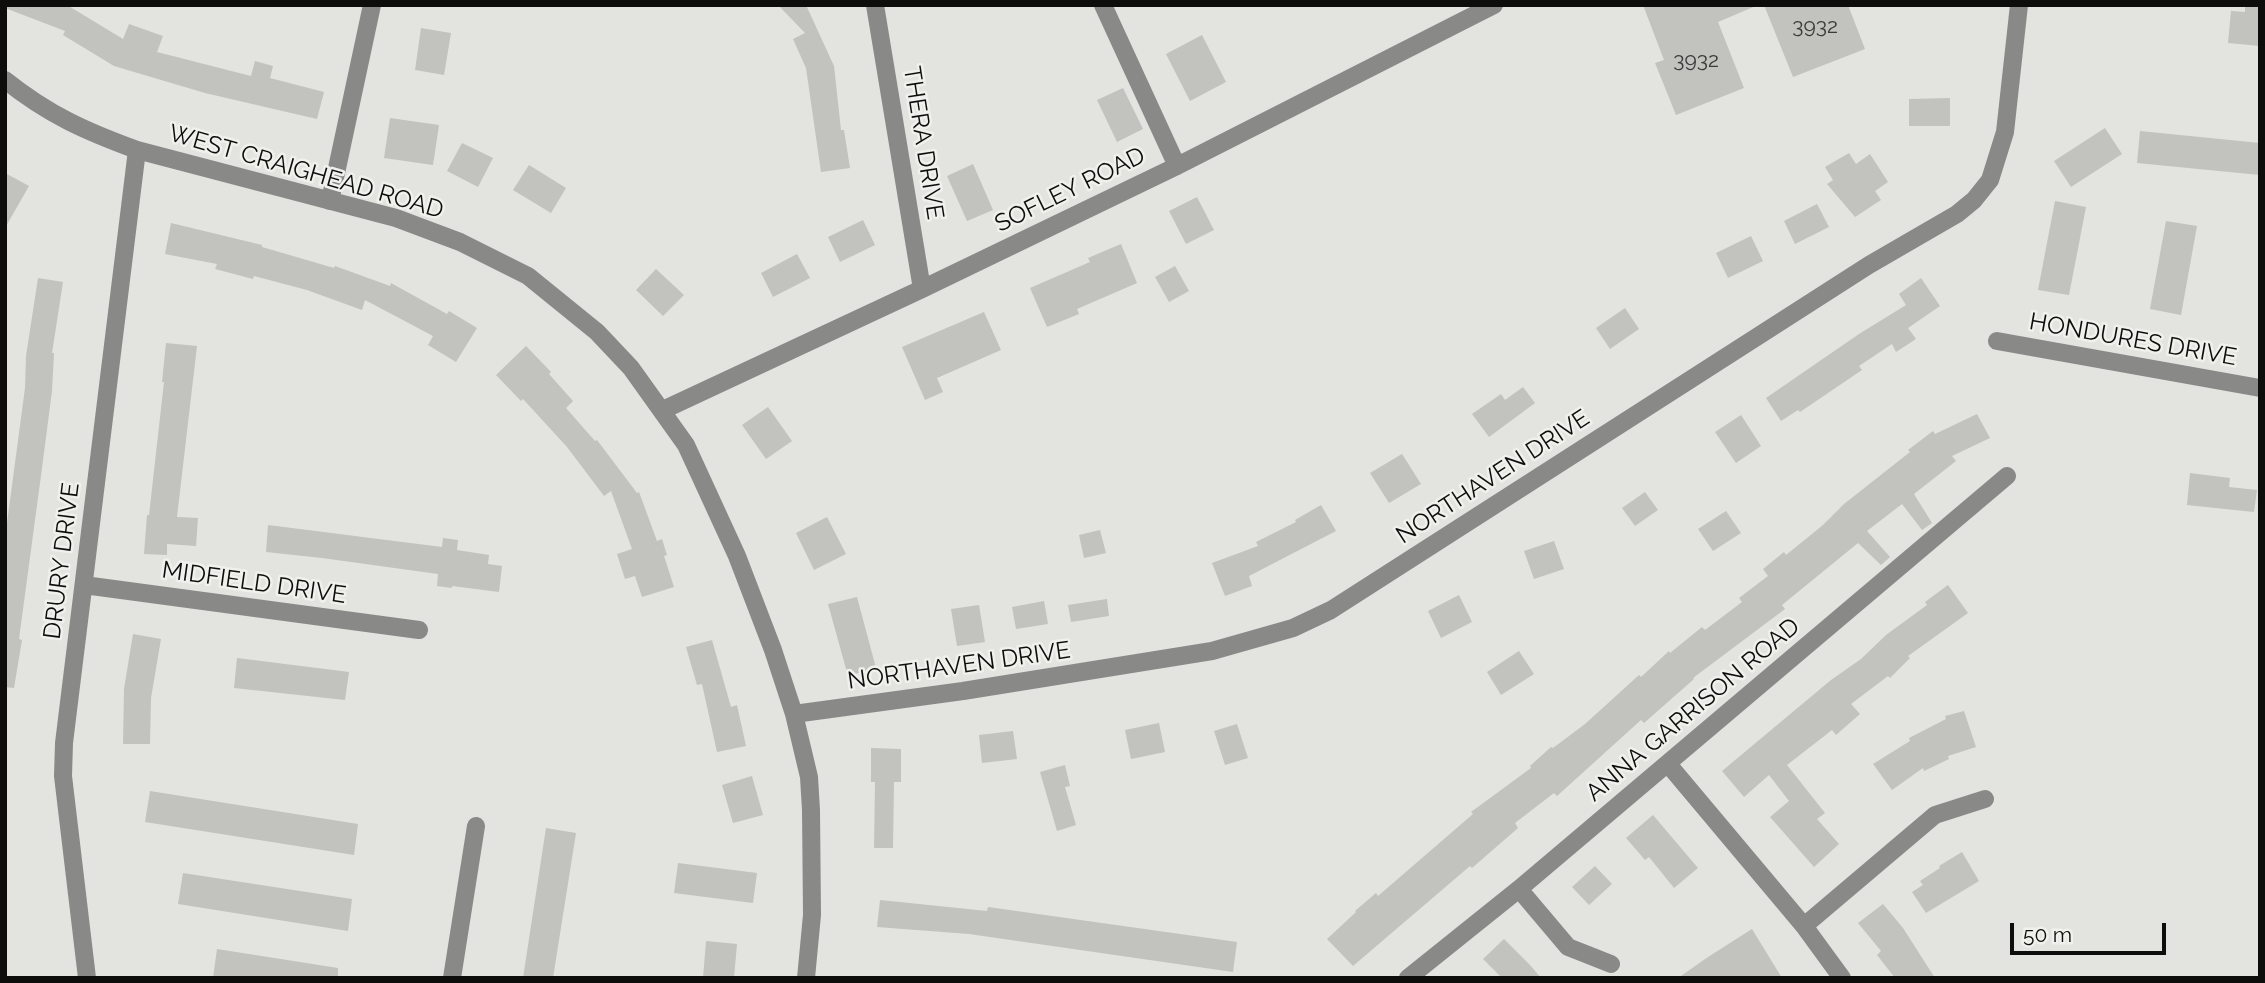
<!DOCTYPE html>
<html>
<head>
<meta charset="utf-8">
<style>
	body { margin:0 }
	#map { position:relative; width:2265px; height:983px; overflow:hidden; background:#e3e3df; font-family:Raleway,sans-serif }
	canvas { display:block }
	.frame { position:absolute; inset:0; border:7px solid #0d0d0b; pointer-events:none }
	.scale { position:absolute; left:2010px; top:923px; width:156px; height:32px; box-sizing:border-box; border:4px solid #0d0d0b; border-top:0; padding-left:9px; font-size:21px; line-height:24px; white-space:nowrap; color:#0d0d0b; -webkit-text-stroke:5px #f0f0ec; paint-order:stroke }
</style>
</head>
<body>
<div id="map">
<canvas width="2265" height="983"></canvas>
<div class="frame"></div>
<div class="scale">50 m</div>
</div>
<script>
const ctx = document.querySelector('canvas').getContext('2d');
ctx.lineJoin = 'round';
function paint(path, color) {
  ctx.fillStyle = color;
  ctx.fill(path, 'evenodd');
}
function trace(path, color, width, dash) {
  ctx.strokeStyle = color;
  ctx.lineWidth = width;
  ctx.lineCap = dash ? 'butt' : 'round';
  ctx.setLineDash(dash || []);
  ctx.stroke(path);
}
function drawText(font, color, halo, rows, align = 'center') {
  ctx.font = font + ' Raleway,sans-serif';
  ctx.lineWidth = 5;
  ctx.setLineDash([]);
  ctx.textBaseline = 'middle';
  ctx.strokeStyle = halo;
  ctx.fillStyle = color;
  for (const [text, x, y, turn = 0] of rows) {
    ctx.save();
    ctx.translate(x, y);
    ctx.rotate((+turn || 0) * Math.PI / 180);
    ctx.textAlign = isNaN(turn) ? turn : align;
    if (halo) ctx.strokeText(text, 0, 0);
    ctx.fillText(text, 0, 0);
    ctx.restore();
  }
}
paint(new Path2D(`
	M5,5H67L123,39L129,24L163,36L157,52L251,76L255,61L273,66L270,78L324,92L317,119L205,93L114,66L63,35L65,31L5,8Z
	M778,5H806L834,66L841,130H844L850,168L821,172L806,68L793,39L805,33Z
	M1643,5H1758L1718,22L1744,88L1676,115L1655,63L1664,60Z
	M1764,5H1848L1865,49L1793,77Z
	M2245,5H2260V46L2228,43L2231,11L2245,12Z
	M421,28L451,33L444,75L415,70Z
	M1202,35L1226,82L1190,101L1166,54Z
	M1123,88L1143,129L1117,142L1097,100Z
	M1950,98V126H1909V99Z
	M390,118L439,125L433,165L384,158Z
	M2105,128L2122,154L2071,187L2054,161Z
	M2140,131L2260,143V175L2137,163Z
	M462,143L493,158L478,187L447,171Z
	M1849,153L1856,164L1870,154L1888,182L1875,191L1881,200L1855,217L1827,184L1833,180L1825,167Z
	M973,164L993,210L967,221L947,176Z
	M529,165L566,188L551,213L513,190Z
	M5,173L29,186L5,228Z
	M1197,197L1214,230L1186,244L1169,211Z
	M2055,201L2086,207L2069,295L2038,290Z
	M1817,204L1829,227L1795,244L1784,221Z
	M863,220L875,245L840,262L828,237Z
	M2166,221L2197,226L2181,315L2150,309Z
	M171,223L262,245V247L334,268L335,266L390,286L391,283L447,314L449,311L477,328L456,362L428,345L433,336L365,300L362,310L307,290L254,276L253,279L215,269L217,264L165,254Z
	M1751,236L1763,261L1728,278L1716,253Z
	M1121,244L1137,283L1077,309L1079,314L1047,327L1030,288L1090,262L1088,258Z
	M797,254L810,278L773,297L761,273Z
	M1175,266L1189,291L1169,302L1155,277Z
	M656,269L684,295L663,316L636,290Z
	M38,278L63,282L52,353H54L52,391L42,468L19,639L22,640L14,688L5,687V538L25,388L26,356Z
	M1921,278L1940,306L1908,328L1916,339L1896,352L1892,344L1859,366L1862,370L1800,412L1798,410L1781,421L1766,398L1859,334L1906,305L1899,294Z
	M1625,308L1639,329L1610,349L1596,328Z
	M984,312L1001,350L937,378L943,392L925,400L902,347Z
	M166,343L197,346L177,517L198,518L196,546L167,544V555L144,554L147,515H149L164,382H162Z
	M526,346L551,372L549,374L573,401L566,408L595,441L597,440L637,493L639,492L657,541L662,539L667,555L664,556L674,587L642,597L635,576L625,579L617,554L632,549L611,491L604,496L567,447L523,399L521,401L496,375Z
	M1523,387L1535,403L1489,437L1472,414L1501,394L1505,400Z
	M768,407L792,441L766,459L742,425Z
	M1977,414L1990,438L1952,456L1956,461L1914,494L1932,523L1922,530L1902,504L1867,531L1890,557L1881,565L1858,543L1782,605L1785,609L1693,678L1694,679L1644,723L1641,720L1557,796L1554,793L1515,823L1518,828L1472,868L1470,866L1353,966L1327,939L1356,912L1355,911L1376,893L1378,896L1473,814L1471,812L1531,768L1530,766L1551,747L1553,748L1585,724L1639,675L1641,677L1669,651L1670,653L1702,627L1705,630L1742,602L1739,598L1768,576L1763,569L1784,552L1786,555L1823,525L1844,504L1910,452L1908,450L1933,431L1935,434Z
	M1741,415L1761,446L1736,463L1715,432Z
	M1402,454L1421,484L1389,503L1370,473Z
	M2190,473L2230,478L2229,487L2257,490L2254,512L2187,505Z
	M1645,492L1658,510L1635,526L1622,508Z
	M1321,505L1336,531L1249,576L1252,586L1225,596L1212,563L1258,546L1256,542L1296,522L1295,520Z
	M1726,511L1741,533L1713,551L1698,529Z
	M827,517L846,554L814,570L796,533Z
	M268,525L442,547L443,538L458,540L457,550L489,555L488,564L502,566L499,592L452,586V588L437,586L438,574L322,558L266,552Z
	M1100,530L1106,553L1084,558L1079,535Z
	M1554,541L1564,569L1534,579L1524,551Z
	M1948,585L1968,613L1908,656L1910,658L1890,678L1888,676L1851,704L1860,714L1836,735L1832,730L1787,765L1825,813L1817,819L1839,844L1814,867L1770,817L1789,801L1769,775L1744,797L1722,771L1831,680L1861,659L1886,635L1927,605L1925,602Z
	M1459,595L1472,622L1441,638L1428,611Z
	M857,597L876,668L848,676L828,604Z
	M1107,599L1109,616L1071,622L1068,605Z
	M1044,601L1048,624L1016,629L1012,607Z
	M979,605L985,642L957,646L951,609Z
	M133,634L161,639L151,698L150,744H123L124,689Z
	M712,640L731,707L737,705L746,746L717,752L702,684L697,685L686,647Z
	M1519,651L1534,674L1501,695L1487,672Z
	M237,658L349,672L345,700L234,688Z
	M1964,711L1976,747L1948,756L1949,759L1924,771L1923,768L1892,790L1873,764L1910,741L1909,738L1946,719L1945,716Z
	M1159,723L1165,752L1131,759L1125,730Z
	M1237,724L1248,758L1225,765L1214,731Z
	M1013,731L1017,759L982,763L979,735Z
	M871,748L901,749V782H894L893,848H874L875,782H871Z
	M1065,765L1070,786L1065,787L1076,825L1057,831L1040,772Z
	M752,776L763,815L733,823L722,785Z
	M150,791L358,824L354,855L145,822Z
	M1653,815L1698,868L1674,888L1649,857L1645,860L1626,838Z
	M546,828L576,833L553,978H523Z
	M1962,852L1979,881L1926,913L1912,892L1923,885L1920,881L1940,868L1939,866Z
	M678,863L757,873L753,903L674,893Z
	M1595,866L1612,884L1589,905L1572,887Z
	M183,873L352,899L348,931L178,904Z
	M880,900L987,911L988,907L1237,942L1233,972L969,934L877,927Z
	M1883,904L1903,928L1935,978H1895L1877,955L1881,951L1858,923Z
	M1752,929L1782,978H1678L1708,957Z
	M1504,939L1530,965L1541,978H1502L1483,959Z
	M706,941L737,944L734,978H703Z
	M217,949L338,968V978H213Z`), '#c2c2be');
trace(new Path2D(`
	M875,5L922,289
	M1103,5L1177,166
	M5,80C49,115 85,131 137,150L396,218L460,242L528,276L597,332L631,368L686,445L737,556L773,650L794,714L809,777L811,810L812,915L806,978
	M330,201L372,5
	M1997,341L2260,388
	M663,410L922,289L1177,166L1494,5
	M84,585L419,630
	M794,714L963,691L1212,651L1293,628L1331,610L1869,265L1957,214L1974,200L1990,180L2005,132L2019,5
	M1668,764L1804,926L1842,978
	M1519,889L1568,947L1611,964
	M1804,926L1935,815L1985,799
	M87,978L63,776L64,743L137,150
	M452,978L476,826
	M1408,978L1519,889L2007,476`), '#898988', 18);
drawText('21px', '#3a3a38', null, [
	["3932",1815,27],
	["3932",1696,61]
]);
drawText('24px', '#0d0d0b', '#f0f0ec', [
	["THERA DRIVE",923,143,81],
	["WEST CRAIGHEAD ROAD",306,172,16],
	["SOFLEY ROAD",1070,190,-26],
	["HONDURES DRIVE",2133,340,10],
	["NORTHAVEN DRIVE",1493,477,-33],
	["DRURY DRIVE",62,561,-83],
	["MIDFIELD DRIVE",254,583,8],
	["NORTHAVEN DRIVE",959,666,-8],
	["ANNA GARRISON ROAD",1693,710,-40]
]);
</script>
</body>
</html>
